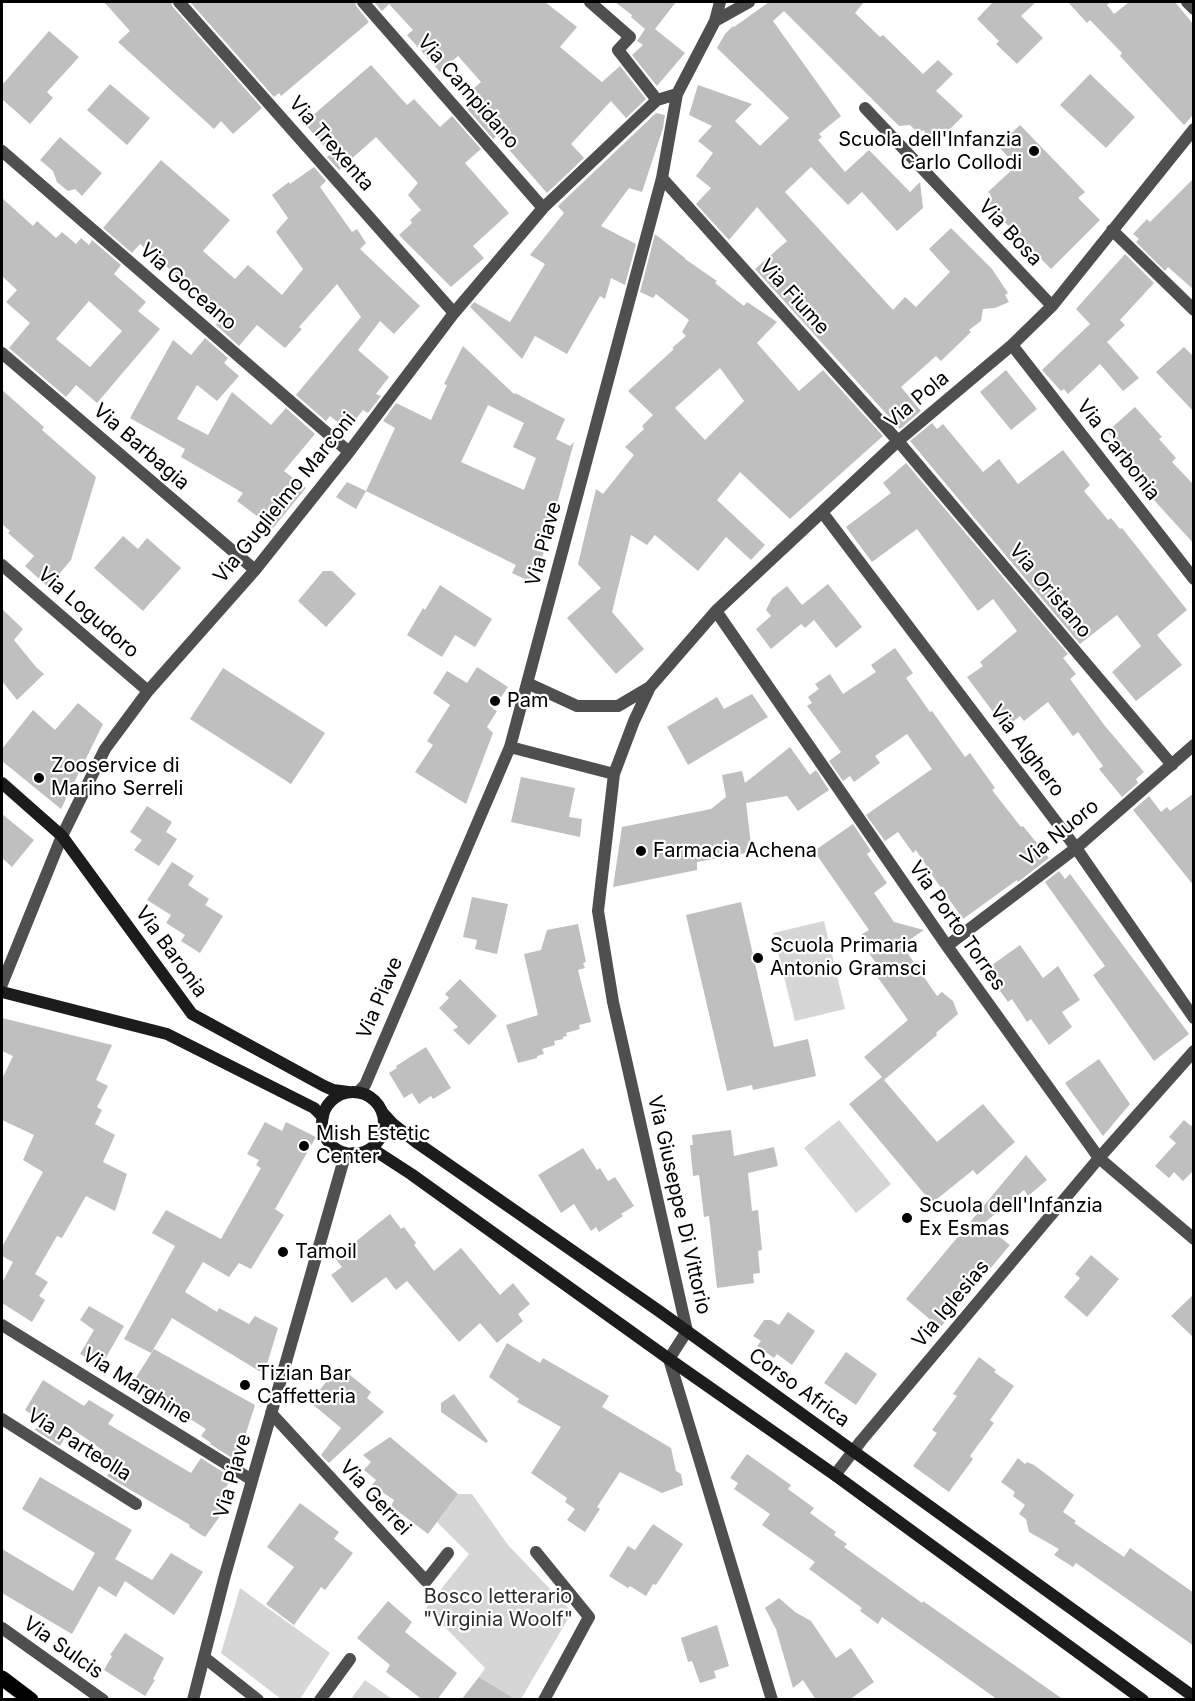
<!DOCTYPE html>
<html>
<head>
<meta charset="utf-8">
<style>
	body { margin:0 }
	#map { position:relative; width:1195px; height:1701px; overflow:hidden; background:#fff; font-family:Inter,sans-serif }
	canvas { display:block }
	.frame { position:absolute; inset:0; border:3px solid #000; pointer-events:none }
</style>
</head>
<body>
<div id="map">
<canvas width="1195" height="1701"></canvas>
<div class="frame"></div>
</div>
<script>
const ctx = document.querySelector('canvas').getContext('2d');
ctx.lineJoin = 'round';
function paint(path, color) {
  ctx.fillStyle = color;
  ctx.fill(path, 'evenodd');
}
function trace(path, color, width, dash) {
  ctx.strokeStyle = color;
  ctx.lineWidth = width;
  ctx.lineCap = dash ? 'butt' : 'round';
  ctx.setLineDash(dash || []);
  ctx.stroke(path);
}
function drawText(font, color, halo, rows, align = 'center') {
  ctx.font = font + ' Inter,sans-serif';
  ctx.lineWidth = 4.5;
  ctx.setLineDash([]);
  ctx.textBaseline = 'middle';
  ctx.strokeStyle = halo;
  ctx.fillStyle = color;
  for (const [text, x, y, turn = 0] of rows) {
    ctx.save();
    ctx.translate(x, y);
    ctx.rotate((+turn || 0) * Math.PI / 180);
    ctx.textAlign = isNaN(turn) ? turn : align;
    if (halo) ctx.strokeText(text, 0, 0);
    ctx.fillText(text, 0, 0);
    ctx.restore();
  }
}
paint(new Path2D(`
	M824,921L845,1009L795,1021L773,933Z
	M839,1120L891,1184L856,1213L804,1148Z
	M458,1494H472L508,1545L572,1612L521,1699L517,1700L479,1677L485,1668L426,1608L469,1554L437,1522Z
	M240,1588L330,1653L300,1699H281L221,1653Z
	M365,1680L392,1699H351Z`), '#d6d6d6');
paint(new Path2D(`
	M104,2H171L173,7L262,108L233,134L221,121L214,129L118,42L130,31Z
	M190,2H355L357,7L369,22L281,96L279,93L274,97Z
	M374,2H545L577,27L560,47L602,82L620,66L646,99L626,118L611,101L571,144L584,158L547,193L497,136L493,139L464,105L468,103L463,98L481,82L458,56L440,72L407,35L413,30L389,4L382,11Z
	M615,2H676L655,29L685,53L657,86L632,55L643,45L637,41L645,29L631,17L632,15Z
	M769,2H864L855,13L880,37L883,35L923,74L938,60L953,74L936,91L963,116L936,143L923,130L919,134L910,125L899,126L784,11L773,21L841,116L819,134L822,137L818,140L845,172L869,150L910,192L920,182L923,208L897,231L862,192L848,205L811,167L785,192L893,310L905,297L916,307L950,272L929,249L951,228L992,269L1008,293L1005,295L1009,302L995,308L983,309L981,321L969,330L971,332L941,361L936,356L901,387L921,411L900,429L755,269L787,241L757,207L729,240L696,204L711,188L696,176L713,153L698,141L712,126L689,115L698,85L752,104L735,121L760,146L789,118L717,48L725,34L733,26L734,27Z
	M993,2H1036L1021,16L1043,38L1017,64L996,44L999,41L977,19Z
	M1068,2H1111L1107,5L1114,14L1129,2H1175L1194,25V114L1184,125L1120,56L1122,53L1090,20L1087,23Z
	M49,31L79,57L47,92L53,98L30,124L2,99V85Z
	M371,65L407,105L414,99L440,127L452,116L481,149L465,163L509,213L473,246L484,258L451,287L399,235L412,223L410,220L421,210L408,195L418,183L376,137L339,170L327,157L331,154L304,123Z
	M1090,74L1135,117L1106,148L1060,105Z
	M110,84L150,118L127,145L87,110Z
	M656,113L665,115L663,128L642,192L629,188L601,226L636,244L625,285L611,278L605,299L600,296L567,354L535,336L522,359L470,307L474,302L510,322L545,264L530,255L564,213L558,206Z
	M1020,125L1085,192L1078,198L1100,220L1051,269L985,202L991,195L988,192L1016,166L998,146Z
	M60,137L102,173L82,196L75,189L68,191L57,182L53,171L40,160Z
	M161,160L230,220L203,251L235,279L248,265L282,295L303,269L276,232L288,218L272,195L289,182L290,184L314,167L326,181L320,187L352,232L357,229L366,243L360,249L420,306L394,334L380,321L358,350L389,377L376,394L381,396L368,413L363,410L347,430L330,416L326,421L296,395L361,317L337,284L299,327L302,329L285,348L257,325L239,346L216,325L221,318L211,309L213,306L140,244L132,253L103,228Z
	M1194,178V290L1168,267L1165,271L1136,242L1139,239L1133,234L1147,219L1150,222Z
	M2,198L33,226L37,221L56,238L62,232L76,244L81,238L89,245L92,240L121,265L114,274L146,302L138,311L160,329L97,403L76,385L66,397L9,348L30,323L6,302L17,290L2,276ZM89,301L122,331L90,367L56,339Z
	M655,234L685,258V259L717,281L715,283L744,306L747,302L777,322L757,343L799,391L823,370L883,436L790,519L740,472L717,500L765,545L751,560L726,537L698,571L655,535L647,545L631,535L612,612L644,649L616,674L567,618L601,588L578,564L596,489L603,494L634,455L625,447L644,429L642,426L653,415L628,391L674,349L672,348L686,336L682,332L689,320L656,294L653,298L640,292ZM720,368L744,401L705,440L675,408Z
	M1125,254L1154,283L1120,320L1125,325L1107,342L1139,378L1123,391L1100,364L1068,394L1064,389L1061,391L1042,370L1090,324L1076,309Z
	M205,338L228,358L224,363L239,376L217,401L197,385L177,419L208,435L232,392L271,425L286,408L315,434L284,471L306,488L273,528L237,501L243,493L181,457L185,449L130,418L173,340L191,355Z
	M463,346L514,394L515,393L565,419L556,439L570,446L574,442L535,584L512,573L516,565L366,491L395,428L383,421L396,403L431,420L447,385L444,384ZM488,405L524,423L513,447L536,458L524,490L461,462Z
	M1184,347L1194,357V412L1156,372Z
	M1006,370L1037,409L1011,430L980,392Z
	M2,390L44,427L42,430L96,477L71,560L48,587L25,566L34,556L8,533L10,531L2,524Z
	M1135,407L1162,437L1159,439L1176,458L1172,462L1194,485V544L1143,488L1146,485L1111,447L1116,442L1107,432Z
	M932,423L937,429L943,424L983,472L999,459L1018,484L1063,450L1090,485L1084,491L1108,520L1111,518L1120,529L1122,528L1187,610L1157,635L1182,665L1136,701L1112,672L1141,646L1117,615L1080,644L910,441Z
	M906,463L1068,654L1063,658L1076,674L1070,679L1105,726L1144,772L1136,779L1138,783L1122,797L1099,769L1103,766L1078,732L1073,736L1048,702L1024,721L1020,716L1005,728L967,677L983,666L980,662L1017,631L993,599L978,611L917,529L872,562L846,527L891,493L883,483Z
	M347,482L366,491L356,509L336,497Z
	M123,536L138,549L147,538L181,568L143,611L94,568Z
	M323,571H332L356,594L326,627L298,601Z
	M828,584L862,627L836,648L814,620L805,628L801,624L771,649L756,629L771,616L766,610L772,598L787,586L802,605Z
	M440,585L492,619L475,647L455,635L442,657L407,635L423,608L425,610Z
	M2,609L23,629L14,640L36,667L44,674L17,700L2,681Z
	M895,648L913,673L906,678L930,712L932,711L965,757L970,753L995,788L992,790L1021,827L1023,826L1049,858L1018,882L1017,880L963,919L934,878L916,850L913,853L898,832L885,841L866,815L932,769L907,734L875,756L880,763L854,782L850,776L843,781L829,761L841,752L807,706L812,703L808,697L819,689L815,684L830,674L843,694L876,672L871,665Z
	M477,667L508,687L493,709L497,711L487,727L493,733L466,804L415,772L433,745L427,741L450,705L433,693L447,671L467,683Z
	M223,668L325,733L291,784L190,719Z
	M752,694L768,717L688,765L667,727L717,697L724,709Z
	M78,703L103,724L61,809L2,761V749L33,710L55,730Z
	M790,747L810,775L816,770L829,790L798,811L787,796L746,803L752,852L697,862V870L613,887L622,827L711,809L726,797L722,775L742,771L745,783Z
	M521,777L575,788L569,817L582,819L580,837L511,822Z
	M1194,793V886L1133,810L1149,796L1161,812L1167,807L1170,811Z
	M147,806L172,822L166,832L177,839L159,866L134,850L142,840L130,832Z
	M2,814L34,840L12,867L2,858Z
	M853,824L871,851L867,854L887,883L874,893L894,922L924,930L902,945L937,996L942,992L953,1001L958,1014L936,1033L937,1035L884,1080L937,1142L983,1104L1015,1142L977,1175L973,1170L932,1203L849,1104L882,1077L864,1057L908,1020L876,975L882,971L865,948L869,946L862,934L869,930L814,851Z
	M172,862L194,876L188,885L209,899L205,905L223,916L200,953L181,941L185,935L166,923L171,915L147,900Z
	M1059,871L1065,879L1070,874L1189,1034L1154,1061L1093,975L1105,966L1045,882Z
	M472,897L508,904L497,954L475,949L477,940L463,937Z
	M741,902L774,1047L808,1039L816,1076L753,1090L752,1085L727,1091L686,915Z
	M578,924L586,962L583,963L585,968L578,970L591,1022L579,1025L580,1029L566,1033L567,1036L563,1037V1039L554,1041L555,1045L542,1049L544,1054L537,1056V1058L518,1063L506,1025L538,1015L524,954L541,950L547,930Z
	M1020,945L1043,978L1058,966L1080,1000L1062,1012L1072,1027L1049,1045L1031,1019L1027,1022L1012,999L1008,1002L985,970Z
	M460,979L497,1016L469,1045L453,1030L458,1027L439,1008L449,998L445,994Z
	M2,1018L112,1045L96,1080L108,1086L97,1107L102,1110L95,1124L115,1135L103,1162L127,1174L115,1211L86,1196L62,1238L57,1236L35,1274L48,1282L39,1296L45,1300L32,1322L2,1303V1283L13,1262L2,1256V1247L43,1172L23,1160L34,1135L2,1120V1079L13,1056L2,1051Z
	M426,1047L451,1088L433,1099L431,1096L419,1104L412,1093L404,1098L389,1073L397,1068L396,1066Z
	M1099,1059L1130,1104L1103,1136L1065,1083Z
	M1184,1120L1191,1126L1194,1123V1170L1183,1181L1174,1172L1169,1178L1155,1166L1176,1143L1169,1137Z
	M265,1122L282,1131L286,1122L316,1137L275,1209L284,1215L251,1269L239,1263L229,1277L203,1262L185,1292L217,1312L219,1308L249,1324L255,1316L278,1328L264,1374L172,1318L151,1353L124,1339L175,1246L152,1233L166,1210L221,1239L261,1168L256,1165L259,1160L247,1154Z
	M731,1130L734,1156L774,1147L778,1166L748,1173L752,1211L758,1210L762,1250L758,1251L760,1273L753,1274L754,1283L717,1288L709,1216L704,1217L699,1175L693,1176L690,1145H693L692,1135Z
	M583,1148L597,1170L600,1168L608,1181L615,1177L634,1206L621,1214L623,1216L599,1232L596,1227L591,1231L574,1204L561,1213L538,1175Z
	M1026,1155L1047,1180L1028,1196L1024,1190L983,1224L1010,1245L940,1328L906,1299Z
	M390,1214L401,1229L404,1227L416,1243L414,1245L434,1271L461,1248L500,1295L513,1283L530,1304L518,1314L523,1321L497,1343L480,1323L459,1342L407,1281L396,1290L386,1277L352,1303L331,1275L342,1267L335,1258Z
	M1091,1255L1119,1279L1087,1317L1064,1297L1080,1278L1075,1274Z
	M1194,1294V1338L1171,1316Z
	M89,1306L124,1326L101,1366L80,1354L94,1330L80,1320Z
	M788,1312L815,1331L792,1365L777,1354L774,1358L757,1346L761,1341L753,1336L764,1320H771L779,1325Z
	M507,1343L540,1363L543,1358L609,1396L602,1407L671,1448L676,1471L681,1474L683,1485L662,1493L620,1472L597,1507L600,1509L585,1532L567,1520L575,1509L565,1502L567,1498L531,1473L561,1427L517,1402L519,1399L489,1377Z
	M154,1349L255,1405L237,1461L210,1444L211,1443L201,1436L206,1429L163,1402L162,1405L131,1385Z
	M846,1352L877,1374L856,1405L824,1383Z
	M979,1357L996,1370L994,1372L1014,1386L990,1420L994,1423L970,1456L973,1459L949,1492L913,1466L937,1433L932,1430L957,1396L953,1394Z
	M339,1366L371,1392L367,1398L384,1412L329,1463L321,1455L341,1428L310,1402Z
	M43,1380L84,1406L89,1400L114,1415L108,1424L191,1473L201,1458L232,1478L214,1506L223,1512L205,1537L189,1527L190,1525L107,1476L114,1466L100,1457L104,1451L71,1428L60,1446L35,1430L40,1420L25,1410Z
	M454,1394L488,1441L486,1443L441,1412V1403Z
	M390,1437L458,1494L428,1534L391,1506L394,1500L372,1485L376,1480L364,1470L371,1462L363,1455Z
	M747,1454L791,1485L788,1489L814,1508L810,1513L836,1532L834,1535L847,1544L844,1547L922,1603L923,1601L1064,1700H998L882,1617L878,1624L860,1611L862,1608L809,1569L815,1562L762,1525L770,1514L734,1489L738,1483L730,1478Z
	M1018,1458L1025,1464L1027,1462L1034,1465L1074,1495L1063,1512L1076,1521L1074,1523L1124,1557L1130,1548L1194,1593V1646L1076,1563L1073,1567L1054,1555L1059,1549L1029,1532L1026,1519L1019,1514L1025,1505L1013,1496L1015,1492L1001,1482Z
	M40,1477L132,1530L115,1559L152,1580L171,1553L203,1572L174,1615L125,1581L116,1597L99,1586L72,1634L2,1593V1549L73,1591L95,1553L22,1509Z
	M300,1503L339,1532L334,1539L353,1553L325,1590L321,1587L294,1625L266,1604L294,1567L267,1547Z
	M653,1524L683,1544L656,1585L653,1584L646,1596L630,1586L628,1588L609,1576L628,1546L635,1550Z
	M779,1598L795,1612L811,1621L836,1658L851,1648L874,1682L849,1700H816L803,1680L793,1688L776,1629L765,1608Z
	M388,1601L412,1622L405,1632L457,1673L437,1700H423L386,1672L390,1665L357,1638Z
	M717,1625L729,1666L714,1671L716,1678L700,1683L692,1661L688,1662L681,1638Z
	M125,1633L164,1658L153,1679L155,1680L145,1696L104,1670L112,1656L110,1655Z
	M479,1677L517,1700H461Z`), '#bfbfbf');
const primary = new Path2D(`
	M2,1678L31,1700`);
trace(primary, '#dbdbdb', 16);
trace(new Path2D(`
	M320,1134L331,1150`), '#717171', 4, [1.5, 3]);
trace(new Path2D(`
	M179,2L454,313
	M363,2L543,208
	M590,2L630,37L618,50L657,100
	M1187,2L1194,9
	M715,21L749,2
	M865,108L1052,306
	M2,151L349,452
	M662,178L898,441L1172,765
	M1112,230L1194,310
	M1012,345L1194,579
	M2,353L255,570
	M822,512L1076,848L1194,1018
	M2,565L148,691
	M716,611L947,946L1099,1158L1194,1239
	M527,683L577,706H618L650,687
	M510,747L614,774
	M947,946L1076,848L1194,745
	M2,984L62,836L105,749L148,691L255,570L349,452L454,313L543,208L657,100L677,94
	M358,1092L365,1085L510,747L662,178L677,94L715,21L720,2
	M2,1325L252,1480
	M271,1413L426,1581L448,1553
	M2,1419L136,1504
	M835,1475L861,1441L1099,1158L1194,1051
	M536,1552L589,1617L544,1700
	M2,1628L103,1700
	M205,1658L258,1700
	M193,1700L225,1575L342,1166L344,1160L353,1153
	M320,1700L350,1659
	M772,1700L669,1359L687,1331L613,1002L598,911L614,774L634,721L650,687L716,611L898,441L1012,345L1052,306L1194,129`), '#4f4f4f', 12);
trace(new Path2D(`
	M2,783L62,836L192,1014L324,1086L333,1090L348,1092
	M2,992L167,1034L314,1108L323,1117
	M322 1123a31 31 0 1 1 62 0a31 31 0 1 1-62 0Z
	M382,1112L393,1124L416,1142L659,1311L1194,1697
	M371,1148L411,1174L669,1359L835,1475L1143,1700`), '#1c1c1c', 12);
trace(primary, '#000', 15);
for (const [x, y, r, color] of [
	[1034,151,6,"#000"],
	[495,701,6,"#000"],
	[39,778,6,"#000"],
	[641,851,6,"#000"],
	[758,958,6,"#000"],
	[304,1146,6,"#000"],
	[907,1218,6,"#000"],
	[283,1252,6,"#000"],
	[245,1385,6,"#000"]
]) {
  const dot = new Path2D();
  dot.arc(x, y, r, 0, 2 * Math.PI);
  ctx.fillStyle = color;
  ctx.fill(dot);
  trace(dot, '#fff', 2);
}
drawText('20px', '#000', '#fff', [
	["Via Campidano",468,92,49],
	["Via Trexenta",331,144,49],
	["Via Bosa",1010,233,47],
	["Via Goceano",188,287,41],
	["Via Fiume",794,297,48],
	["Via Pola",917,400,-40],
	["Via Barbagia",141,447,41],
	["Via Carbonia",1118,450,52],
	["Via Guglielmo Marconi",285,498,-51],
	["Via Piave",544,544,-75],
	["Via Oristano",1050,591,50],
	["Via Logudoro",88,613,41],
	["Via Alghero",1027,751,53],
	["Via Nuoro",1060,833,-39],
	["Via Porto Torres",957,926,55],
	["Via Baronia",171,952,54],
	["Via Piave",380,998,-67],
	["Via Giuseppe Di Vittorio",679,1205,77],
	["Via Iglesias",951,1304,-50],
	["Via Marghine",137,1386,32],
	["Corso Africa",799,1388,36],
	["Via Parteolla",79,1445,32],
	["Via Piave",233,1476,-74],
	["Via Gerrei",375,1498,47],
	["Via Sulcis",63,1648,35]
]);
drawText('20px', '#000', '#fff', [
	["Scuola dell'Infanzia",1022,140,"right"],
	["Carlo Collodi",1022,163,"right"],
	["Pam",507,701],
	["Zooservice di",51,766],
	["Marino Serreli",51,789],
	["Farmacia Achena",653,851],
	["Scuola Primaria",770,946],
	["Antonio Gramsci",770,969],
	["Mish Estetic",316,1134],
	["Center",316,1157],
	["Scuola dell'Infanzia",919,1206],
	["Ex Esmas",919,1229],
	["Tamoil",295,1252],
	["Tizian Bar",257,1374],
	["Caffetteria",257,1397]
], 'left');
drawText('20px', '#2d2d2d', '#fff', [
	["Bosco letterario",498,1597],
	["\"Virginia Woolf\"",498,1620]
]);
</script>
</body>
</html>
